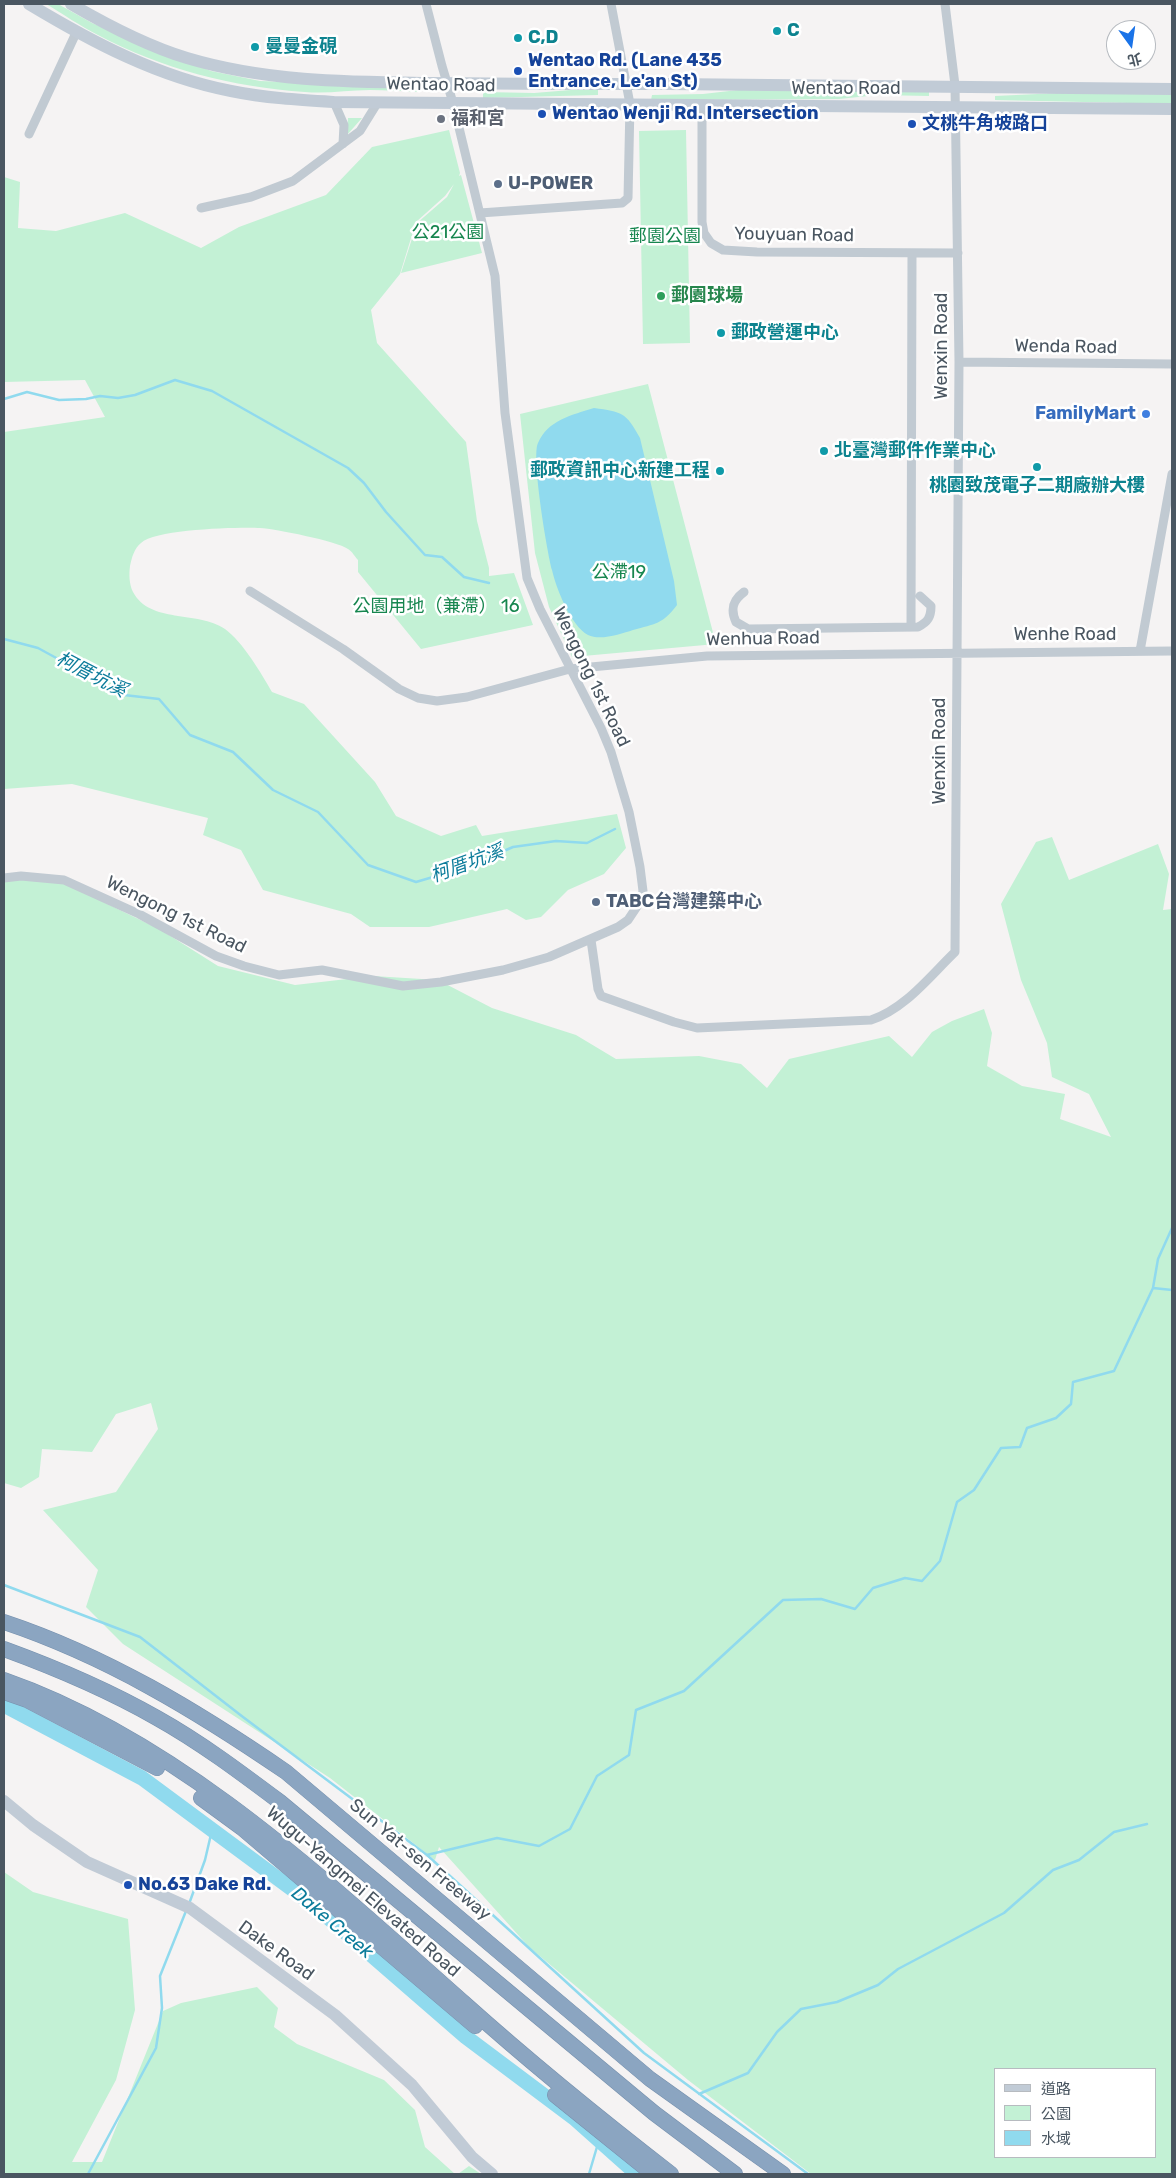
<!DOCTYPE html>
<html>
<head>
<meta charset="utf-8">
<style>
	body { margin:0 }
	#map { position:relative; width:1176px; height:2178px; overflow:hidden; background:#f5f3f3; font-family:Rubik,"Noto Sans TC",sans-serif }
	canvas { display:block }
	.frame { position:absolute; inset:0; border:5px solid #4a5661; pointer-events:none }
	.legend { position:absolute; left:994px; top:2068px; width:162px; height:90px; box-sizing:border-box; background:#fff; border:1px solid #b7bbc0; margin:0; padding:6px 9px; list-style:none; font-size:15px; color:#4a5661 }
	.legend li { display:flex; align-items:center; gap:10px; height:25px }
	.legend b { width:25px; border:1px solid #b7bbc0 }
	.north { position:absolute; left:1106px; top:20px; width:50px; height:50px; box-sizing:border-box; background:#fff; border:1px solid #b7bbc0; border-radius:50%; rotate:166deg; font-size:14px; font-weight:700; line-height:20px; text-align:center; color:#4a5661 }
	.north::after { content:''; display:block; margin:auto; width:18px; height:22px; background:#1a73e8; clip-path:polygon(50% 0,100% 100%,50% 72%,0 100%) }
</style>
</head>
<body>
<div id="map">
<canvas width="1176" height="2178"></canvas>
<div class="frame"></div>
<ul class="legend">
<li><b style="height:6px;background:#c1cbd6"></b>道路</li>
<li><b style="height:14px;background:#c3f1d5"></b>公園</li>
<li><b style="height:14px;background:#90daee"></b>水域</li>
</ul>
<div class="north">北</div>
</div>
<script>
const ctx = document.querySelector('canvas').getContext('2d');
ctx.lineJoin = 'round';
function paint(path, color) {
  ctx.fillStyle = color;
  ctx.fill(path, 'evenodd');
}
function trace(path, color, width, dash) {
  ctx.strokeStyle = color;
  ctx.lineWidth = width;
  ctx.lineCap = dash ? 'butt' : 'round';
  ctx.setLineDash(dash || []);
  ctx.stroke(path);
}
function drawText(font, color, halo, rows, align = 'center') {
  ctx.font = font + ' Rubik,"Noto Sans TC",sans-serif';
  ctx.lineWidth = 5;
  ctx.setLineDash([]);
  ctx.textBaseline = 'middle';
  ctx.strokeStyle = halo;
  ctx.fillStyle = color;
  for (const [text, x, y, turn = 0] of rows) {
    ctx.save();
    ctx.translate(x, y);
    ctx.rotate((+turn || 0) * Math.PI / 180);
    ctx.textAlign = isNaN(turn) ? turn : align;
    if (halo) ctx.strokeText(text, 0, 0);
    ctx.fillText(text, 0, 0);
    ctx.restore();
  }
}
paint(new Path2D(`
	M46,4H58L92,23L211,71L260,81L419,87V92C403,91 386,90 370,90C348,90 327,94 305,92C233,87 162,69 98,35C80,26 63,14 46,4Z
	M571,90H598V95L483,98V92L534,93Z
	M738,90L929,92V96L878,95L839,99L651,100L652,95L703,94Z
	M1079,92H1172V104L995,100V96Z
	M348,118H362L347,135Z
	M449,130L460,173L459,176L461,175L482,253L401,273L417,223L447,197L454,184L445,196L416,222L400,274L371,310L377,343L466,442L477,521L489,568V576L514,573L533,625L421,649L358,572V560C355,557 352,551 348,549C337,541 275,529 260,528C238,527 156,529 141,543C134,549 132,557 130,566C129,574 129,584 133,592C150,624 197,610 225,629C243,642 261,673 272,692L304,704L375,782L396,816L441,836L476,825L482,836L617,814L626,848L604,874L568,890L541,917L526,920L507,909L429,927H370L351,914L263,890L241,850L203,835L208,818L72,784L4,789V432L105,417L85,380L4,382V177L20,182L18,228L56,231L125,213L201,248L239,227L326,195L372,147Z
	M686,130L690,343L643,344L639,131Z
	M648,384L716,644L572,657L549,607L535,553L520,414Z
	M1052,837L1069,880L1158,844L1169,874L1163,910L1172,909V2174H811L688,2080L529,1947L439,1847L435,1860L330,1778L123,1644L86,1607L98,1570L43,1510L116,1492L158,1429L151,1403L116,1414L92,1452L42,1449L39,1477L21,1488L4,1483V880L56,879L161,930L218,966L295,985L373,976L438,980L492,1008L576,1035L616,1059L699,1056L741,1064L767,1088L789,1059L889,1036L912,1057L932,1032L952,1021L984,1009L992,1033L987,1066L1022,1086L1065,1094L1060,1119L1111,1137L1089,1094L1052,1077L1047,1043L1021,980L1001,904L1036,842ZM995,2069H1155V2157H995Z
	M4,1872L33,1892L128,1919L135,2010L116,2080L72,2162H102L163,2011L181,2003L257,1987L278,2008L274,2027L297,2044L384,2080L415,2110L425,2147L455,2174H4Z
	M469,2166L481,2174H458Z`), '#c3f1d5');
paint(new Path2D(`
	M594,408C622,412 626,412 640,438L674,581L677,605C663,624 655,624 633,630C621,634 600,641 588,635C571,626 556,588 552,570C547,551 531,456 538,443C548,420 572,415 594,408Z`), '#90daee');
trace(new Path2D(`
	M4,399L27,392L59,400L86,399L100,396L118,398L135,395L175,380L212,391L348,468L364,483L386,512L425,555L442,557L464,577L489,583
	M4,639L38,648L124,695L159,699L190,735L233,752L273,790L318,812L368,865L416,882L467,867L513,847L556,841L587,843L615,829
	M1153,1288L1158,1259L1172,1228
	M4,1585L140,1637L243,1717L427,1855L497,1838L539,1846L570,1829L597,1776L629,1755L636,1710L684,1691L783,1600L821,1599L855,1609L873,1588L905,1578L922,1581L940,1561L957,1502L974,1490L1001,1448L1020,1447L1027,1428L1056,1418L1071,1404L1073,1382L1114,1371L1153,1288L1172,1290
	M427,1855L644,2053L808,2174
	M189,1904L205,1860L212,1830
	M699,2094L748,2073L777,2032L801,2009L837,2002L878,1985L898,1969L1004,1913L1053,1870L1079,1860L1114,1832L1147,1824
	M88,2174L156,2048L162,2008L160,1976L186,1911
	M589,2174L599,2140`), '#90daee', 2.5);
trace(new Path2D(`
	M4,1705L142,1778L315,1906L466,2037L574,2118L637,2174`), '#90daee', 15);
const highway = new Path2D(`
	M4,1622C106,1656 197,1711 286,1772L650,2079L783,2174
	M4,1649C56,1668 108,1690 157,1718C200,1742 240,1772 280,1802L654,2113L735,2174
	M4,1680C179,1741 327,1882 464,2003C531,2063 600,2119 671,2174
	M4,1692L27,1700L157,1768
	M201,1798L242,1828L475,2026
	M555,2095L653,2174`);
trace(highway, '#7690ad', 16);
trace(new Path2D(`
	M334,102L344,125L343,144
	M702,105V222L704,233L711,243L723,250L757,252L958,253
	M29,134L76,33
	M201,208L251,197L293,181L360,131L378,102
	M480,213L622,203L628,198L630,104L611,4
	M959,362L1172,364
	M250,591L343,649L399,689L418,698L437,701L467,697L570,669L707,656L1172,651
	M744,592C733,600 730,609 736,622L748,629L918,627C928,622 931,617 931,606L920,596
	M911,627L912,253
	M1140,651L1172,474
	M4,878L21,876L64,880L139,914L216,956L244,966L279,975L322,970L403,986L441,982L503,970L549,957L618,927L628,920L640,902L643,891L640,867L629,812L611,752L601,728L540,609L527,578L505,413L495,276L453,103L442,66L426,4
	M591,940L598,989L601,996L674,1022L697,1028L871,1020C905,1009 930,976 955,952L959,362L955,85L945,4`), '#c1cad2', 9);
trace(new Path2D(`
	M29,4C92,42 158,77 231,91C265,98 300,100 334,102L1172,109
	M71,4C107,25 147,46 187,58C267,82 350,82 432,83C511,84 589,84 668,84C836,85 1004,86 1172,89
	M4,1801L33,1825L87,1862L190,1908L335,2015L412,2085L472,2157L492,2174`), '#c1cbd6', 12);
trace(highway, '#8ba5c1', 15);
for (const [x, y, r, color] of [
	[777,31,5,"#0f9aa8"],
	[518,38,5,"#0f9aa8"],
	[255,47,5,"#0f9aa8"],
	[518,71,5,"#1a4fb4"],
	[542,114,5,"#1a4fb4"],
	[441,119,5,"#6b7280"],
	[912,124,5,"#1a4fb4"],
	[498,184,5,"#5c6f8a"],
	[661,296,5,"#2e9e5b"],
	[721,333,5,"#0f9aa8"],
	[1146,414,5,"#3f7fe0"],
	[824,451,5,"#0f9aa8"],
	[1037,467,5,"#0f9aa8"],
	[720,471,5,"#0f9aa8"],
	[596,902,5,"#5c6f8a"],
	[128,1885,5,"#1a4fb4"]
]) {
  const dot = new Path2D();
  dot.arc(x, y, r, 0, 2 * Math.PI);
  ctx.fillStyle = color;
  ctx.fill(dot);
  trace(dot, '#fff', 2);
}
drawText('bold 18px', '#0d838f', '#fff', [
	["C",787,31],
	["C,D",528,38],
	["曼曼金硯",265,47],
	["郵政營運中心",731,333],
	["北臺灣郵件作業中心",834,451],
	["郵政資訊中心新建工程",710,471,"right"],
	["桃園致茂電子二期廠辦大樓",1037,486,"center"]
], 'left');
drawText('bold 18px', '#164399', '#fff', [
	["Wentao Rd. (Lane 435",528,61],
	["Entrance, Le'an St)",528,82],
	["Wentao Wenji Rd. Intersection",552,114],
	["文桃牛角坡路口",922,124],
	["No.63 Dake Rd.",138,1885]
], 'left');
drawText('18px', '#4a5661', '#fff', [
	["Wentao Road",441,85,1],
	["Wentao Road",846,89],
	["Youyuan Road",794,235,1],
	["Wenxin Road",942,346,-90],
	["Wenda Road",1066,347,1],
	["Wenhe Road",1065,635],
	["Wenhua Road",763,639,-1],
	["Wengong 1st Road",591,677,64],
	["Wenxin Road",940,751,-90],
	["Wengong 1st Road",176,915,26],
	["Sun Yat-sen Freeway",420,1860,40],
	["Wugu-Yangmei Elevated Road",363,1892,41],
	["Dake Road",276,1951,36]
]);
drawText('bold 18px', '#5b616d', '#fff', [
	["福和宮",451,119]
], 'left');
drawText('bold 18px', '#4e5e75', '#fff', [
	["U-POWER",508,184],
	["TABC台灣建築中心",606,902]
], 'left');
drawText('18px', '#17864f', '#fff', [
	["公21公園",448,233],
	["郵園公園",665,237],
	["公滯19",619,573],
	["公園用地（兼滯） 16",436,607]
]);
drawText('bold 18px', '#27864d', '#fff', [
	["郵園球場",671,296]
], 'left');
drawText('bold 18px', '#366cbe', '#fff', [
	["FamilyMart",1136,414]
], 'right');
drawText('italic 19px', '#0c7c9b', '#fff', [
	["柯厝坑溪",91,675,27],
	["柯厝坑溪",467,864,-20],
	["Dake Creek",332,1923,40]
]);
</script>
</body>
</html>
